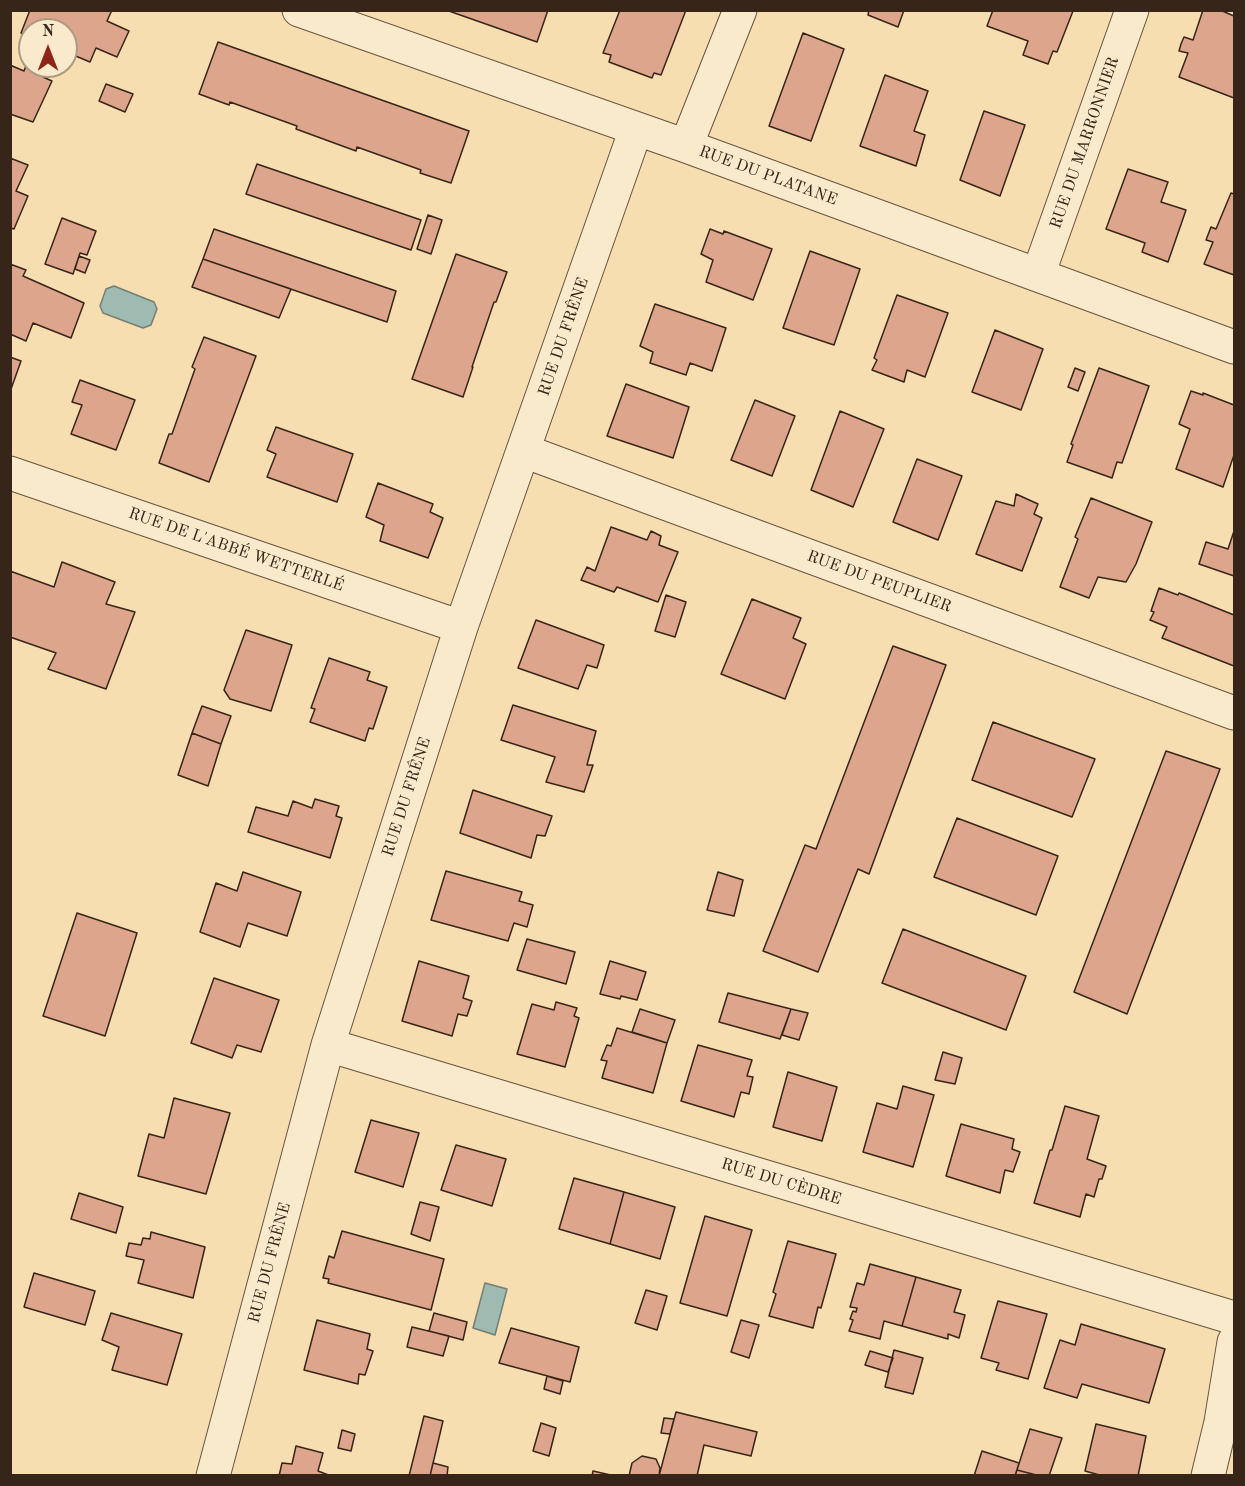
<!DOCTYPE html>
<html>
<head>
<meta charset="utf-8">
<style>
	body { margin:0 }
	#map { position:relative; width:1245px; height:1486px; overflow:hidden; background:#f6deb1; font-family:"Old Standard TT",serif }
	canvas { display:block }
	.frame { position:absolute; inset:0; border:12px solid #382519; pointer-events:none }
	.north { position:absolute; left:18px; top:18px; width:60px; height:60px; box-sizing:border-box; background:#f9eacc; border:2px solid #ac9b84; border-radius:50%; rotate:0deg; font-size:16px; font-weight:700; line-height:24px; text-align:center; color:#382519 }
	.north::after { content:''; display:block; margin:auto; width:21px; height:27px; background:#8f2418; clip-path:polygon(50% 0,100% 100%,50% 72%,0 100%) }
</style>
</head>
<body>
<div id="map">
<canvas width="1245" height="1486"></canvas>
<div class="frame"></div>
<div class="north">N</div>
</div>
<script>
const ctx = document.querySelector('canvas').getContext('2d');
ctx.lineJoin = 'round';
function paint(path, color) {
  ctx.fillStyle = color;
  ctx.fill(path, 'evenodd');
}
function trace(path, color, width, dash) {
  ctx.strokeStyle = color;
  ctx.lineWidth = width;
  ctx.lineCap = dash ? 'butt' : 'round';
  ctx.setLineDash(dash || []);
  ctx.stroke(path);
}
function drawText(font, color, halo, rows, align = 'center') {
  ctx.font = font + ' "Old Standard TT",serif';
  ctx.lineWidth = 4.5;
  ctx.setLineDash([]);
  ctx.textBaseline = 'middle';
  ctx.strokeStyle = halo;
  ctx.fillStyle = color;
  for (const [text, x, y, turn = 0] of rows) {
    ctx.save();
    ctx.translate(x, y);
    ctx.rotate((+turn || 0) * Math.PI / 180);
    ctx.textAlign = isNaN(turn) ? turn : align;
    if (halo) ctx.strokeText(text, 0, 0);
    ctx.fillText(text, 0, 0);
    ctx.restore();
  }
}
const water = new Path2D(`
	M114,286L154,302L157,309L151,325L143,328L103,313L100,306L106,289Z
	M485,1283L507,1289L495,1335L473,1328Z`);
paint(water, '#9dbbb0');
trace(water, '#757f74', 1.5);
const building = new Path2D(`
	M30,10H112L107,21L129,31L117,57L96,48L90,62L66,52V30H30V36L21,33Z
	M446,10H548L537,42Z
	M620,10H686L661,75L654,73L652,78L609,62L611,55L603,53Z
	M869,10H904L898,27L868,15Z
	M993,10H1073V11L1057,52L1053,51L1048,64L1023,55L1028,41L987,26Z
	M1203,10H1220L1234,16V98L1179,77L1188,53L1179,51L1181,44L1184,37L1193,40Z
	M803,33L844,49L811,141L769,126Z
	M218,42L469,131L451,183L420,173L421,170L357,147L356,151L296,129L297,126L230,102L229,105L199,94Z
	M27,63L30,64V66H34L46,71L43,77L52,81L33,122L10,114V65L24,71Z
	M885,75L928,91L914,131L925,135L916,166L860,146Z
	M106,84L133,94L125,112L99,101Z
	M984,111L1025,125L1000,196L960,180Z
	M10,158L28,165L16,191L28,196L14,229L10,228Z
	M257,164L421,220L411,250L246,194Z
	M1128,169L1168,182L1161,202L1186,210L1168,262L1142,252L1145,243L1106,229Z
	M1231,193L1234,194V275L1204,264L1213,242L1206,240L1211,227L1216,229Z
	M428,215L442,220L431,254L417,249Z
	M62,218L96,231L87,255L80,253L73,274L45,264Z
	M214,229L396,291L387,322L203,259Z
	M710,229L723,234L724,231L772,249L753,300L706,282L713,260L701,254Z
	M810,251L860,269L834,345L783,328Z
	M456,254L507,272L496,302H494L472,367H473L463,397L412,379Z
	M79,256L90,260L85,273L75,269Z
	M203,259L291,289L279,318L192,287Z
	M10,264L26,270L23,276L84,303L71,338L33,323L26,341L10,334Z
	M897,295L948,313L925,377L907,370L904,382L872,370L877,360L874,358Z
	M655,304L726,328L712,371L690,363L686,375L650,363L653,352L640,346Z
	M995,330L1043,349L1021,410L972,392Z
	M204,337L256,356L209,482L159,463L169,434H172L195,369L192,367Z
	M10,357L21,361L10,392Z
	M1075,368L1085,372L1078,391L1068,387Z
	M1099,368L1149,386L1122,463L1117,462L1112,478L1067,462L1073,445L1071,444Z
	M80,380L135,400L116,450L71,434L82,405L72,402Z
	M626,384L689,407L673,458L607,436Z
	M1191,391L1203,395V393L1234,405V455L1223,487L1176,469L1190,429L1179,424Z
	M755,400L795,416L772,476L731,460Z
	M840,411L884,429L853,507L811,490Z
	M276,427L353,454L337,502L267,477L276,454L267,450Z
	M917,459L962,476L938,540L893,522Z
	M378,483L433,504L430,512L443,518L428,558L380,541L384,525L366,517Z
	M1016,494L1038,504L1034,514L1042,518L1022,571L976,554L996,501L1014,506Z
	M1091,498L1152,522L1136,564L1126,582L1098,577L1089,598L1060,587L1078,539L1075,537Z
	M611,527L647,540L651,531L661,536L659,545L678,552L658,602L617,587L614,592L581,580L587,567L595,571Z
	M1234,531V576L1199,564L1206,542L1228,549Z
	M62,562L115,582L106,604L135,612L106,689L48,669L56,653L10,637V571L54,587Z
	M1159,588L1178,595L1179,593L1234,615V666L1162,638L1167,627L1150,620L1154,612L1151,611Z
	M666,595L686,602L675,637L655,631Z
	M752,599L801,618L793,638L806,644L785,699L721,674Z
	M536,620L604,645L597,668L587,665L578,689L518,668Z
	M246,630L292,645L271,711L230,699L224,690Z
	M893,646L946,665L869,874L858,869L818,972L763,951L805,845L816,849Z
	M329,658L370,672L367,680L387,687L373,729L369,728L365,741L310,722L315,709L311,708Z
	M513,705L596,731L587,765H593L584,792L546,782L555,757L501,740Z
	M202,706L231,716L221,744L192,733Z
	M993,722L1095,759L1072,817L972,780Z
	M192,733L221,744L208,786L178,775Z
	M1166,751L1220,769L1127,1014L1074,992Z
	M473,790L552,816L545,836L537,835L531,858L460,833Z
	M315,799L339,806L336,816L342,818L330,858L248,832L256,807L288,816L293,801L312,808Z
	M957,818L1058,856L1036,915L934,877Z
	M446,871L522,892L519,901L533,905L527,927L514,923L508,941L431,920Z
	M243,872L301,892L287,936L248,923L240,947L200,932L216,883L237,891Z
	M718,872L743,880L734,916L707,910Z
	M77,913L137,933L105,1036L43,1016Z
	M903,929L1026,976L1006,1030L882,983Z
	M527,939L575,952L566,984L517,970Z
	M419,961L469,976L463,998L472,1001L467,1016L458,1014L452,1036L402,1021Z
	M610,961L646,972L637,1000L621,996L620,999L600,994Z
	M214,978L279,1000L261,1052L237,1045L232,1058L191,1043Z
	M728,993L791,1009L780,1039L719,1022Z
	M556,1002L577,1008L574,1016L579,1018L565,1067L517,1054L532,1004L554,1010Z
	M640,1009L675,1020L667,1043L632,1032Z
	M791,1009L808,1013L799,1040L782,1035Z
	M617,1028L667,1043L653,1093L602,1078L607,1061L601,1060L607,1045L611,1046Z
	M698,1045L752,1060L747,1076L753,1077L749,1094L741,1092L734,1117L681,1101Z
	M943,1052L962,1058L955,1084L935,1080Z
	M788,1072L837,1087L822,1141L773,1127Z
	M903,1086L934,1095L913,1167L863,1152L877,1103L897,1109Z
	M174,1098L230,1113L206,1194L138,1176L149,1134L164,1138Z
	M1065,1106L1099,1116L1087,1159L1106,1166L1102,1179H1099L1094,1197L1086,1194L1080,1217L1034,1203L1050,1150H1052Z
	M371,1120L419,1133L403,1187L355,1172Z
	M961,1124L1014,1139L1012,1149L1020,1152L1013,1172L1005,1170L1000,1193L946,1176Z
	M456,1145L506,1159L492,1206L441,1190Z
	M574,1178L624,1192L610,1244L559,1229Z
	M624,1192L675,1207L660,1259L610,1244Z
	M79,1193L123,1207L116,1233L71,1219Z
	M420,1202L439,1207L430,1241L411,1234Z
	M705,1216L752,1230L727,1316L680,1303Z
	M342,1231L444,1259L431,1310L328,1283L329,1279L323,1278L329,1256L334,1258Z
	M151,1232L205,1247L193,1298L138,1283L144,1260L126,1256L129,1243L141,1245L143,1238L150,1239Z
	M788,1241L836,1254L821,1308L818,1307L813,1328L769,1316L776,1294L773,1292Z
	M870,1264L916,1277L902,1326L884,1321L880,1339L849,1331L853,1320L850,1319L853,1311L856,1312L857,1308L850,1307L857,1283L864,1285Z
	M34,1273L95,1291L85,1325L24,1307Z
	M916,1277L961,1290L954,1312L965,1315L959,1338L948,1334V1339L902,1326Z
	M646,1290L667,1296L657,1330L635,1323Z
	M998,1301L1047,1314L1028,1379L996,1370L999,1363L981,1358Z
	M111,1313L182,1334L167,1385L112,1370L119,1347L102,1340Z
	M434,1313L467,1322L463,1340L429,1331Z
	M317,1320L370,1334L367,1349L373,1351L365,1375L359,1374L358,1384L304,1370Z
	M741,1320L759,1325L749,1358L731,1352Z
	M1081,1324L1165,1349L1149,1403L1082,1384L1077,1398L1044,1388L1060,1340L1075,1345Z
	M412,1327L449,1336L443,1356L407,1347Z
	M511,1328L579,1347L570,1382L499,1363Z
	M894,1350L923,1358L913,1394L885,1387Z
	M870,1351L893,1358L888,1372L865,1365Z
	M547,1376L563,1381L560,1394L544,1389Z
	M676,1412L757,1432L751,1456L704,1445L697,1476H659Z
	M424,1416L443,1421L430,1476H409Z
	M664,1418L674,1419L670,1434L661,1433Z
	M541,1423L556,1428L549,1456L533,1451Z
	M1096,1424L1146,1436L1138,1476H1103L1085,1471Z
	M1030,1429L1062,1438L1049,1476H1040L1017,1470Z
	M342,1430L355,1434L351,1451L338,1448Z
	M296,1446L323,1453L318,1471L331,1476H279L282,1463L292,1464Z
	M982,1451L1019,1463L1015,1476H974Z
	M642,1456L656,1459L660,1468L659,1476H629L632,1463Z
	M433,1463L448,1467L447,1476H430Z
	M1017,1470L1040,1476H1015Z
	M593,1471L615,1476H592Z`);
paint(building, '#dda58c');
trace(building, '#382519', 1.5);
const minor = new Path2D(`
	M299,10L686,146L1234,347
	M686,146L740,10
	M1038,275L1132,10
	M524,451L1234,713
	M10,473L461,627
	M328,1045L1234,1318
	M213,1476L328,1045L461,627L636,129
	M1208,1476L1221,1422L1234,1342`);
trace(minor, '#68533f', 35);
trace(minor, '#f9eacc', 33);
drawText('16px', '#382519', '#f9eacc', [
	["RUE DU MARRONNIER",1085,143,-71],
	["RUE DU PLATANE",768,176,20],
	["RUE DU FRÊNE",564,337,-71],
	["RUE DE L'ABBÉ WETTERLÉ",236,550,19],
	["RUE DU PEUPLIER",879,582,20],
	["RUE DU FRÊNE",407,797,-72],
	["RUE DU CÈDRE",781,1182,17],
	["RUE DU FRÊNE",270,1263,-75]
]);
</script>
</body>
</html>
